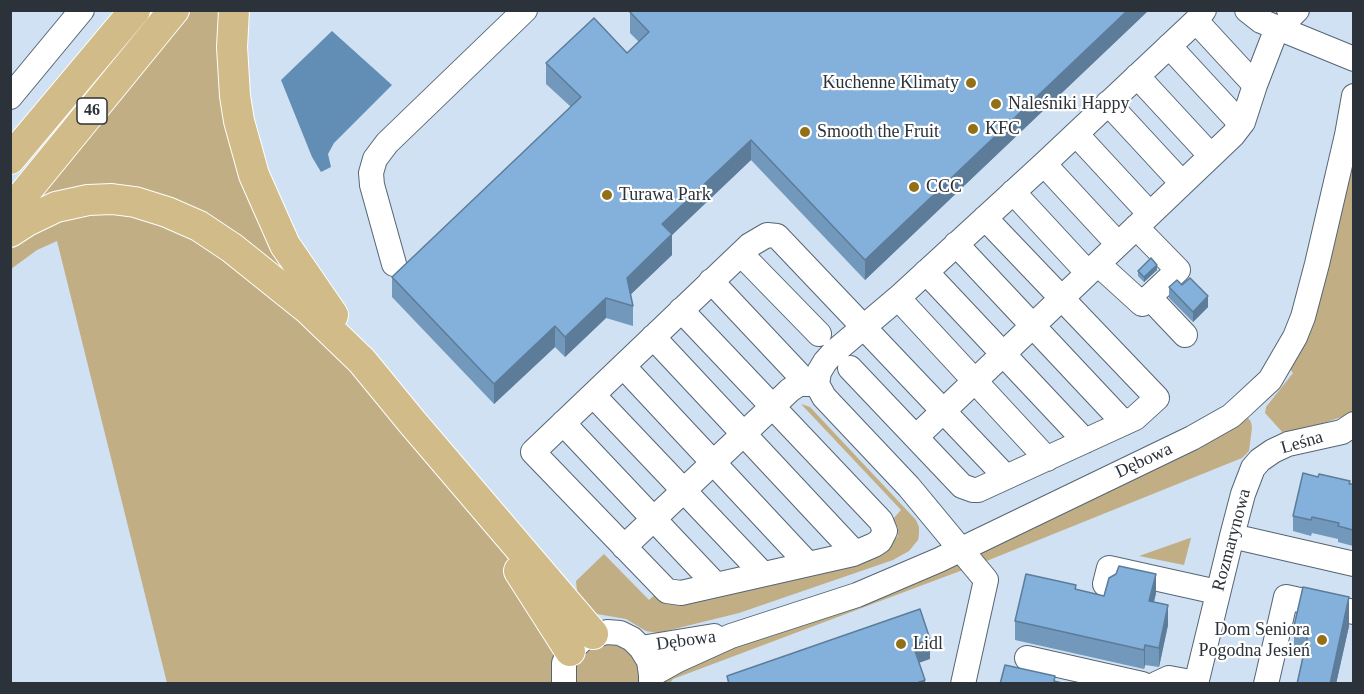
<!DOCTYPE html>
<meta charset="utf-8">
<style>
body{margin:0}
#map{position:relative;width:1364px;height:694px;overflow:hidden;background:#cfe1f2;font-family:Georgia,serif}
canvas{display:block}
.frame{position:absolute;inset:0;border:12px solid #2b3239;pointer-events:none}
</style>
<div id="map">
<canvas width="1364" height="694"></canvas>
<div class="frame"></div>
</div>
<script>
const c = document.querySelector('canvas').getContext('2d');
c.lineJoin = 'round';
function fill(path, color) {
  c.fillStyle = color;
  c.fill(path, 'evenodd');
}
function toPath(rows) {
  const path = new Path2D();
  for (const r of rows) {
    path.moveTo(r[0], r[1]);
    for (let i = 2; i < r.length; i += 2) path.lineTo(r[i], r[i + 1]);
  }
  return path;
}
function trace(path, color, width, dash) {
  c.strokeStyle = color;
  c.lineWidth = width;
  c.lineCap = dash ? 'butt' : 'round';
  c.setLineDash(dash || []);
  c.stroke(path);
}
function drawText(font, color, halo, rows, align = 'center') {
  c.font = font + ' Georgia,serif';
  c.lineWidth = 4.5;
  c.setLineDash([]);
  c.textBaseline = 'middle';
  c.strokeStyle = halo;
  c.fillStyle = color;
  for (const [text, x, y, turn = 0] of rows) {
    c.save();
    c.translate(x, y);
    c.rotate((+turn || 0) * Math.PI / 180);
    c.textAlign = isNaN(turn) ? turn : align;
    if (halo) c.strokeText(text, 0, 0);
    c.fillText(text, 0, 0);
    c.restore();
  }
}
fill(toPath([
 [174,11,234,11,233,70,301,270,593,634,620,633,651,675,1247,416,1251,422,1252,428,1249,451,1242,458,984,562,673,679,670,683,167,683,57,241,37,250,11,269,11,211],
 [1353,96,1353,413,1306,429,1284,434,1265,413,1266,407,1293,373,1282,359],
 [801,404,810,407,916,520,919,527,919,534,918,540,909,551,893,560,739,613,658,633,646,631,626,619,597,614,590,611,578,601,576,581,604,554,649,600,658,592,887,546,893,542,898,536,898,528,893,519,901,510],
 [1191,538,1184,565,1139,556,1190,538]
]), '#c2ae84');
fill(toPath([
 [332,31,392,85,334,143,328,154,331,167,321,172,312,157,281,80]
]), '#628eb6');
const minor = toPath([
 [1247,10,1261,21,1354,59],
 [1289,10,1292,15,1297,10],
 [1196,21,1255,85],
 [1169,46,1241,124],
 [1137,76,1211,156],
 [10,97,82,10],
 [1108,103,1182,183],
 [1076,134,1150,214],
 [1044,164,1118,244],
 [1013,192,1088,273],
 [956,244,1124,423],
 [741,254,819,334],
 [394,264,372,185,371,173,375,159,387,143,525,10],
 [1098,264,1142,304,1178,270,1136,227],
 [926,272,1085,441],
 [711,281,806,382],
 [1149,297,1185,335],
 [898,298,1047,459],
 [681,310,881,521,885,531,880,541,874,545,853,554,681,593,667,591,533,452,750,245,767,235,777,236,1006,477],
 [653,337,855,553],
 [623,366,808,564],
 [850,368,962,486,973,490,978,490,1135,418,1157,398,985,218],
 [593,395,763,574],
 [563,423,716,585],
 [916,437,1233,135,1243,122,1255,85,1277,28],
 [1232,536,1354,564],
 [624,547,790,390,799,384,817,384],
 [1105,584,1109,568,1217,592],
 [641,648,714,636],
 [1027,658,1142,684],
 [651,675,678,660,731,636,857,595,939,560,1192,438,1231,416,1242,406,1270,380,1295,337,1303,317,1317,264,1347,135,1354,96],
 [564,684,564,663,570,651,584,638,607,632,620,633,632,639,641,648,649,661,651,675,651,684],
 [963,684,986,580,909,487,824,397,817,384,819,372,825,362,833,353,898,298,1044,164,1196,21,1204,10],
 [1156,684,1169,678,1196,683],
 [1196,684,1232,536,1243,494,1253,468,1260,460,1273,451,1288,444,1342,432,1354,424],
 [1266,684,1286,597,1354,612]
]);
const major = toPath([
 [234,10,232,47,235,96,239,121,254,175,285,245,333,315],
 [10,159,135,10],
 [10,211,174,10],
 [10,232,27,221,56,207,88,200,112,199,135,202,167,212,199,226,232,248,308,309,362,361,412,422,593,634],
 [519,571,570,651]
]);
trace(minor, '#566574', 26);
trace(major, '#fff', 32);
trace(minor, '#fff', 24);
trace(major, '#d1bb88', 30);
fill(toPath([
 [632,10,1149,10,865,280,751,160,672,235,672,255,630,295,633,306,633,326,606,318,565,357,555,347,494,404,392,297,392,277,571,107,546,84,546,63,627,53,639,42,630,33,630,12],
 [1157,270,1144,282,1138,276,1138,271],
 [1182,285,1208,307,1193,322,1169,298,1169,287],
 [1350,484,1353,484,1353,546,1338,542,1338,539,1312,533,1311,536,1293,531,1293,516],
 [1076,590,1104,596,1156,593,1154,602,1168,625,1159,667,1145,665,1144,669,1015,640,1015,621],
 [1294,626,1349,626,1336,684,1297,684,1303,657,1294,655]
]), '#7298bc');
fill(toPath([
 [1128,10,1149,10,865,280,865,260],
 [751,140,751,160,672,235,672,255,627,298,627,278,662,224],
 [1157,265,1157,270,1144,282,1144,277],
 [1208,296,1208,307,1193,322,1193,312],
 [606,298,606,318,565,357,565,337],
 [555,326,555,347,494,404,494,384],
 [1156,574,1156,593,1149,621,1149,601],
 [1349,597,1349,626,1336,684,1330,684],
 [1168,605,1168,625,1159,667,1159,648],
 [930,639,930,659,913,665,913,645],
 [1145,645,1145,665,1144,669,1144,650],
 [925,680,925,684,914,684]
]), '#5c7c99');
const building = toPath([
 [632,10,1128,10,865,260,751,140,662,224,672,234,627,278,633,306,606,298,565,337,555,326,494,384,392,277,581,97,546,63,594,18,627,53,649,32,630,12,632,10],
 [1151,258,1157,265,1144,277,1138,271,1151,258],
 [1190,278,1208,296,1193,312,1169,287,1177,280,1182,285,1190,278],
 [1303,473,1318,477,1319,474,1350,481,1349,484,1353,484,1353,530,1338,526,1339,523,1312,517,1311,520,1293,516,1303,473],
 [1119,566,1156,574,1149,601,1168,605,1159,648,1145,645,1144,650,1015,621,1026,574,1076,585,1075,589,1104,596,1109,578,1116,574,1119,566],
 [1303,587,1349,597,1330,684,1297,684,1309,630,1294,626,1303,587],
 [920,609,930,639,913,645,925,680,914,684,729,684,727,676,920,609],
 [1005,665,1055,676,1054,681,1066,684,1000,684,1005,665]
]);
fill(building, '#84b1db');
trace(building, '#5c7c99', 1.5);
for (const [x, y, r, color] of [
 [971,83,6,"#927017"],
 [996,104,6,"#927017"],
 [973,129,6,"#927017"],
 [805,132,6,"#927017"],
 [914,187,6,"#927017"],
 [607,195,6,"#927017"],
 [1322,640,6,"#927017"],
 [901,644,6,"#927017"]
]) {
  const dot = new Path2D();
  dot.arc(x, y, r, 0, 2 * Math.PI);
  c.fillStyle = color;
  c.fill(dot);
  trace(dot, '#fff', 2);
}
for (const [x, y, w] of [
 [92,111,30]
]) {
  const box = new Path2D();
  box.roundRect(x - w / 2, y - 13, w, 26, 4.5);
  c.fillStyle = '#fff';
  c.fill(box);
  trace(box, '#2b3239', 1.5);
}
drawText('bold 16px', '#2b3239', null, [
 ["46",92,111]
]);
drawText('18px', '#2b3239', '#fff', [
 ["Kuchenne Klimaty",959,83,"right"],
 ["Naleśniki Happy",1008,104],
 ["KFC",985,129],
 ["Smooth the Fruit",817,132],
 ["CCC",926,187],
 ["Turawa Park",619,195],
 ["Dom Seniora",1310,630,"right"],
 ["Pogodna Jesień",1310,651,"right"],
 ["Lidl",913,644]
], 'left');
drawText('18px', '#2b3239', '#fff', [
 ["Leśna",1302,443,-16],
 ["Dębowa",1144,461,-25],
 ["Rozmarynowa",1232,540,-75],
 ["Dębowa",686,641,-8]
]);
</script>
